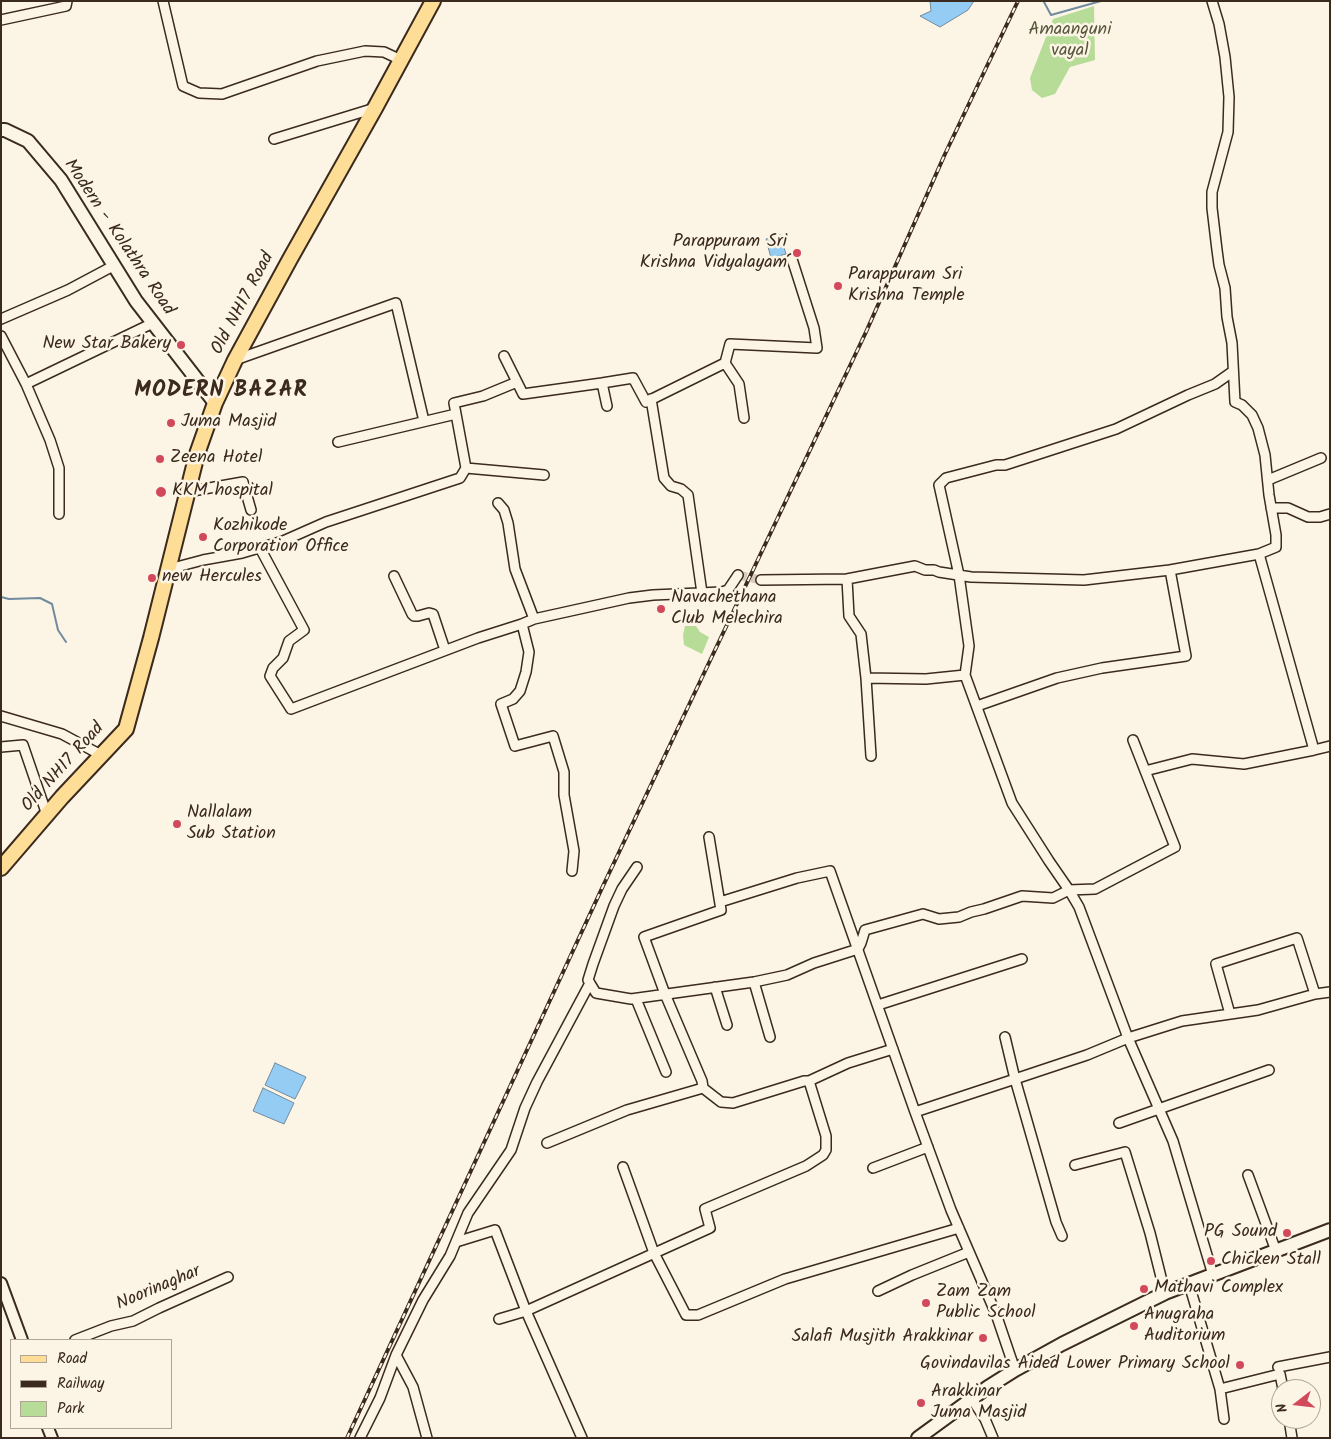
<!DOCTYPE html>
<style>
body{margin:0}
#map{position:relative;width:1331px;height:1439px;overflow:hidden;background:#fcf5e5;font-family:Kalam,sans-serif}
canvas{display:block}
.frame{position:absolute;inset:0;border:2px solid #3b2a1e;pointer-events:none}
.legend{position:absolute;left:10px;top:1339px;width:162px;height:90px;box-sizing:border-box;background:#fcf5e5;border:1px solid #afa495;margin:0;padding:6px 9px;list-style:none;font-size:15px;color:#3b2a1e}
.legend li{display:flex;align-items:center;gap:10px;height:25px}
.legend b{width:25px;border:1px solid #afa495}
.north{position:absolute;left:1271px;top:1379px;width:50px;height:50px;box-sizing:border-box;background:#fcf5e5;border:1px solid #afa495;border-radius:50%;rotate:254deg;font-size:14px;font-weight:700;line-height:20px;text-align:center;color:#3b2a1e}
.north::after{content:'';display:block;margin:auto;width:18px;height:22px;background:#d1495b;clip-path:polygon(50% 0,100% 100%,50% 72%,0 100%)}
</style>
<div id="map">
<canvas width="1331" height="1439"></canvas>
<div class="frame"></div>
<ul class="legend">
<li><b style="height:6px;background:#fedd96"></b>Road</li>
<li><b style="height:6px;background:#3b2a1e"></b>Railway</li>
<li><b style="height:14px;background:#b6dc98"></b>Park</li>
</ul>
<div class="north">N</div>
</div>
<script>
const c = document.querySelector('canvas').getContext('2d');
c.lineJoin = 'round';
function fill(path, color) {
  c.fillStyle = color;
  c.fill(path, 'evenodd');
}
function toPath(rows) {
  const path = new Path2D();
  for (const r of rows) {
    path.moveTo(r[0], r[1]);
    for (let i = 2; i < r.length; i += 2) path.lineTo(r[i], r[i + 1]);
  }
  return path;
}
function trace(path, color, width, dash) {
  c.strokeStyle = color;
  c.lineWidth = width;
  c.lineCap = dash ? 'butt' : 'round';
  c.setLineDash(dash || []);
  c.stroke(path);
}
function drawText(font, color, halo, rows, align = 'center') {
  c.font = font + ' Kalam,sans-serif';
  c.lineWidth = 5;
  c.setLineDash([]);
  c.textBaseline = 'middle';
  c.strokeStyle = halo;
  c.fillStyle = color;
  for (const [text, x, y, turn = 0] of rows) {
    c.save();
    c.translate(x, y);
    c.rotate((+turn || 0) * Math.PI / 180);
    c.textAlign = isNaN(turn) ? turn : align;
    if (halo) c.strokeText(text, 0, 0);
    c.fillText(text, 0, 0);
    c.restore();
  }
}
fill(toPath([
 [1094,6,1095,60,1070,67,1055,94,1042,98,1032,90,1030,78,1053,19],
 [685,626,696,626,700,632,709,637,702,654,684,645,683,635]
]), '#b6dc98');
const water = toPath([
 [930,1,974,1,968,10,940,27,920,16,931,11,930,1],
 [780,235,786,254,771,258,766,239,780,235],
 [275,1063,306,1077,295,1099,265,1085,275,1063],
 [263,1088,294,1103,284,1124,253,1111,263,1088]
]);
fill(water, '#95ccf4');
trace(water, '#718b9e', 1);
trace(toPath([
 [1044,2,1051,15,1101,1],
 [1,597,9,599,40,598,52,604,58,630,66,642]
]), '#718b9e', 2);
trace(toPath([
 [738,575,761,580]
]), '#d5ccbd', 9, [9, 4.5]);
const minor = toPath([
 [163,1,183,86,199,93,222,94,317,61,365,51,384,52,401,60],
 [1,20,66,6,67,1],
 [274,139,375,108],
 [1,319,68,290,115,265],
 [1,336,26,384,153,323],
 [504,356,523,394,602,383,607,406],
 [235,360,396,303,424,421],
 [602,383,633,378,646,402,725,363],
 [26,384,50,440,59,468,59,514],
 [651,399,664,478,671,486,681,489,688,495,702,593],
 [744,418,739,384,725,363,730,344,817,348,814,328,792,259],
 [338,442,456,414],
 [466,468,454,403,483,396,517,382],
 [1268,480,1321,458],
 [187,492,243,482,251,510],
 [498,503,504,510,508,523,515,569,534,619],
 [1271,508,1288,508,1308,517,1320,517,1330,514],
 [260,548,304,630,289,641,283,658,273,668,270,676,291,709,478,638,522,624],
 [1259,554,1314,750],
 [169,569,203,560,242,553,283,541,326,522,460,478,466,468,544,475],
 [394,576,412,614,414,616,418,616,429,613,433,614,445,650],
 [847,579,915,566,925,570,934,570,939,572,971,577,1084,580,1170,570,1259,554,1276,547,1276,535,1269,495,1265,455,1258,428,1252,415,1242,405,1235,402,1232,343,1227,317,1225,288,1219,265,1217,250,1212,208,1212,192,1228,132,1229,97,1225,57,1219,24,1212,1],
 [761,580,847,579,849,616,861,634,866,678,926,679,965,675],
 [866,678,871,756],
 [977,706,1057,678,1102,668,1186,656,1170,570],
 [1,716,62,734,101,755],
 [1,747,23,745,47,815],
 [1145,771,1192,759,1244,764,1314,750,1330,746],
 [709,837,721,910,644,937,665,994,702,1081,703,1088,721,1102,733,1103,804,1081,809,1081,848,1063,893,1049],
 [637,867,622,889,614,906,593,964,588,980,596,993,631,999,754,982,787,975,814,963,858,949,861,943,865,930,923,914,939,919,959,917,971,912,984,909,1022,896,1053,898,1069,890,1095,889,1175,847,1133,740],
 [572,871,574,851,564,795,564,772,553,736,515,746,501,704,513,699,520,691,526,672,529,652,522,624,534,619,629,598,653,595,722,592,728,590,738,575],
 [720,902,797,878,830,871,915,1112],
 [754,982,770,1037],
 [715,987,727,1025],
 [636,999,666,1072],
 [878,1005,1022,959],
 [1230,1014,1216,964,1297,938,1315,994],
 [1005,1037,1015,1079,1087,1055,1128,1038,1182,1021,1258,1010,1315,994,1330,992],
 [1119,1123,1269,1070],
 [547,1143,627,1110,703,1088],
 [1075,1165,1125,1152,1150,1233,1165,1293],
 [623,1167,654,1253,686,1315,698,1315,785,1279,959,1228],
 [873,1168,928,1147],
 [1248,1175,1276,1251],
 [456,1242,495,1230,526,1311,582,1438],
 [1213,1275,1173,1141,1128,1038,1079,907,1069,890,1049,861,1012,803,965,675,969,646,959,575,939,485,946,478,996,465,1005,465,1116,429,1188,395,1215,384,1232,372],
 [1189,1284,1220,1389,1280,1374,1283,1389],
 [878,1291,912,1275,969,1252],
 [499,1319,526,1311,710,1228,705,1209,806,1166,823,1155,826,1150,826,1136,809,1081],
 [75,1340,111,1326,133,1321,159,1308,228,1277],
 [396,1355,413,1387,427,1438],
 [1278,1367,1330,1357],
 [1015,1370,996,1314,951,1210,915,1112,1015,1079,1056,1222,1062,1236],
 [1220,1389,1224,1419],
 [972,1399,985,1419,993,1438],
 [1289,1419,1292,1438],
 [360,1438,380,1398,396,1355,423,1300,450,1256,468,1213,511,1150,525,1108,537,1082,590,983]
]);
const tertiary = toPath([
 [1,1283,22,1340],
 [48,1428,52,1438]
]);
const secondary = toPath([
 [1,130,5,130,28,141,61,180,136,301,215,403],
 [918,1438,988,1387,1015,1370,1062,1344,1165,1293,1330,1230]
]);
const primary = toPath([
 [1,868,62,797,126,729,151,638,197,454,215,403,235,360,290,259,375,108,433,1]
]);
trace(minor, '#3b2a1e', 12);
trace(tertiary, '#3b2a1e', 14);
trace(secondary, '#3b2a1e', 16);
trace(primary, '#3b2a1e', 18);
trace(minor, '#fcf5e5', 9);
trace(tertiary, '#fcf5e5', 10);
trace(secondary, '#fcf5e5', 12);
trace(primary, '#fedd96', 14);
const rail = toPath([
 [347,1438,603,886,866,332,945,154,1018,1]
]);
trace(rail, '#3b2a1e', 4);
trace(rail, '#fcf5e5', 2, [5.5]);
for (const [x, y, r, color] of [
 [797,253,5,"#d1495b"],
 [838,286,5,"#d1495b"],
 [181,345,5,"#d1495b"],
 [171,423,5,"#d1495b"],
 [160,459,5,"#d1495b"],
 [161,492,6,"#d1495b"],
 [203,537,5,"#d1495b"],
 [152,578,5,"#d1495b"],
 [661,609,5,"#d1495b"],
 [177,824,5,"#d1495b"],
 [1287,1233,5,"#d1495b"],
 [1211,1261,5,"#d1495b"],
 [1144,1289,5,"#d1495b"],
 [926,1303,5,"#d1495b"],
 [1134,1326,5,"#d1495b"],
 [983,1338,5,"#d1495b"],
 [1240,1365,5,"#d1495b"],
 [921,1403,5,"#d1495b"]
]) {
  const dot = new Path2D();
  dot.arc(x, y, r, 0, 2 * Math.PI);
  c.fillStyle = color;
  c.fill(dot);
  trace(dot, '#fcf5e5', 2);
}
drawText('18px', '#5a563c', '#fcf5e5', [
 ["Amaanguni",1070,31],
 ["vayal",1070,52]
]);
drawText('18px', '#3b2a1e', '#fcf5e5', [
 ["Modern - Kolathra Road",118,238,56],
 ["Old NH17 Road",244,304,-62],
 ["Old NH17 Road",64,768,-48],
 ["Noorinaghar",159,1289,-23]
]);
drawText('18px', '#3b2a1e', '#fcf5e5', [
 ["Parappuram Sri",787,243,"right"],
 ["Krishna Vidyalayam",787,264,"right"],
 ["Parappuram Sri",848,276],
 ["Krishna Temple",848,297],
 ["New Star Bakery",171,345,"right"],
 ["Juma Masjid",181,423],
 ["Zeena Hotel",170,459],
 ["KKM hospital",172,492],
 ["Kozhikode",213,527],
 ["Corporation Office",213,548],
 ["new Hercules",162,578],
 ["Navachethana",671,599],
 ["Club Melechira",671,620],
 ["Nallalam",187,814],
 ["Sub Station",187,835],
 ["PG Sound",1277,1233,"right"],
 ["Chicken Stall",1221,1261],
 ["Mathavi Complex",1154,1289],
 ["Zam Zam",936,1293],
 ["Public School",936,1314],
 ["Anugraha",1144,1316],
 ["Auditorium",1144,1337],
 ["Salafi Musjith Arakkinar",973,1338,"right"],
 ["Govindavilas Aided Lower Primary School",1230,1365,"right"],
 ["Arakkinar",931,1393],
 ["Juma Masjid",931,1414]
], 'left');
c.letterSpacing = '1px';
drawText('bold 22px', '#3b2a1e', '#fcf5e5', [
 ["MODERN BAZAR",221,392]
]);
c.letterSpacing = '0px';
</script>
